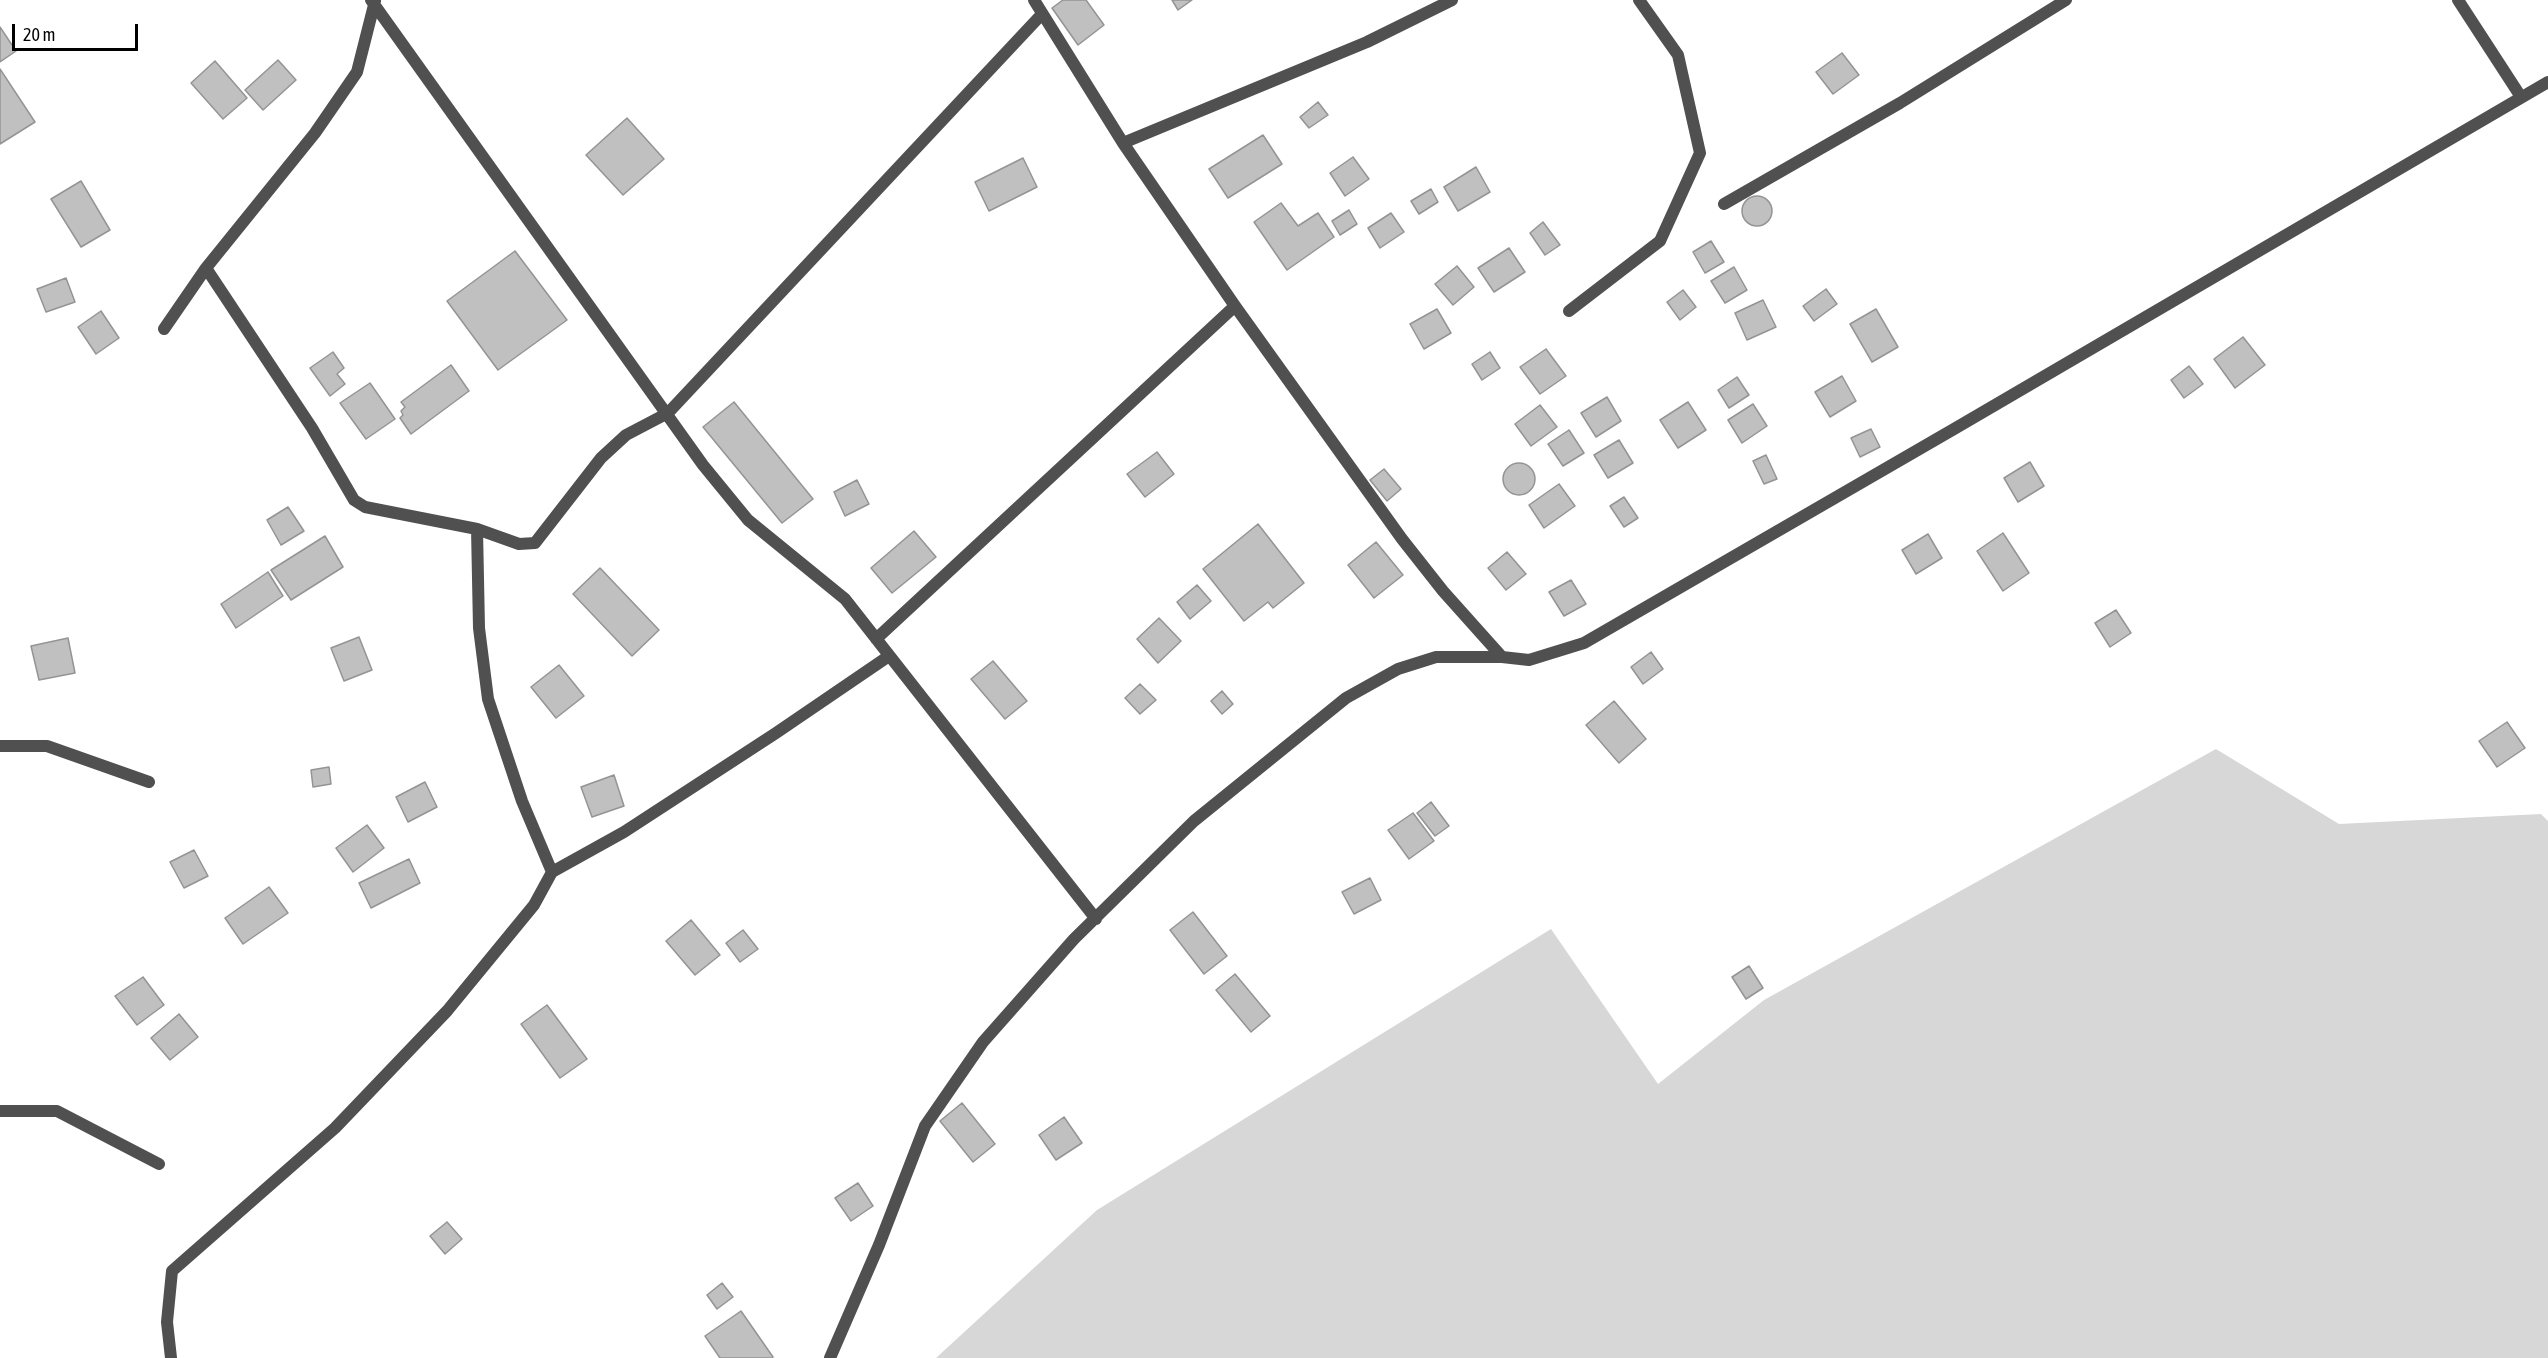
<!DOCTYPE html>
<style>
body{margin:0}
#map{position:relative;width:2548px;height:1358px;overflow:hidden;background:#fff;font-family:"Asap Condensed",sans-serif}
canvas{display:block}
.scale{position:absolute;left:12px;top:24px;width:126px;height:27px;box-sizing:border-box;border:3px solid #000;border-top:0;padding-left:8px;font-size:18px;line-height:21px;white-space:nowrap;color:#000;-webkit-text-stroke:4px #fff;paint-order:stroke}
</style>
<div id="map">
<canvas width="2548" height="1358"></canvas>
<div class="scale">20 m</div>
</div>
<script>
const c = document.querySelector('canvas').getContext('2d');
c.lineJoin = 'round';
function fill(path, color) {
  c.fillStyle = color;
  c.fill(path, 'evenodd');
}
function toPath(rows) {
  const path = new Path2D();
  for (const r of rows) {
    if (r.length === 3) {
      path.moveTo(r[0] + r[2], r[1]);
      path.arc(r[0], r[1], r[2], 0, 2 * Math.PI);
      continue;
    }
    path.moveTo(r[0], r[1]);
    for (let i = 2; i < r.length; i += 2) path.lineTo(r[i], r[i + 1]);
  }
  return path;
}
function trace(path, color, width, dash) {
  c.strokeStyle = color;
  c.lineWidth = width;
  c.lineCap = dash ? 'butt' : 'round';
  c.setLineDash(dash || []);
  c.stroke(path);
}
fill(toPath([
 [2216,749,2339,824,2541,814,2548,821,2548,1358,936,1358,1097,1210,1551,929,1658,1084,1764,1000]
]), '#d7d7d7');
const building = toPath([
 [1063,0,1086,0,1104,25,1078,45,1052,8,1063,0],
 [1172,0,1192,0,1178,10,1172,0],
 [0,27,16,51,0,62,0,27],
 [1842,53,1859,75,1833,94,1816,72,1842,53],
 [278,60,296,80,263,110,245,90,278,60],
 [215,61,247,98,223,119,191,83,215,61],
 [0,69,35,122,0,144,0,69],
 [1318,102,1328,115,1309,128,1300,117,1318,102],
 [627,118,664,159,623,195,586,155,627,118],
 [1263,135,1282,164,1228,198,1209,169,1263,135],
 [1353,157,1369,179,1345,196,1330,173,1353,157],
 [1023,158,1037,187,989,211,975,182,1023,158],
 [1476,167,1490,192,1458,211,1444,187,1476,167],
 [81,181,110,230,81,247,51,199,81,181],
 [1431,189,1438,202,1419,214,1411,201,1431,189],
 [1757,211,15],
 [1281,203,1298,226,1318,213,1334,237,1287,270,1254,222,1281,203],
 [1349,210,1357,224,1340,235,1332,221,1349,210],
 [1391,213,1404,232,1380,248,1368,228,1391,213],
 [1543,222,1560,245,1545,255,1530,233,1543,222],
 [1711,241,1724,262,1705,273,1693,252,1711,241],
 [1509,248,1525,272,1494,292,1478,268,1509,248],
 [515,251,567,320,498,370,447,301,515,251],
 [1457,266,1474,287,1453,305,1435,284,1457,266],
 [1734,267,1747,290,1725,303,1711,281,1734,267],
 [66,278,75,302,46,312,37,289,66,278],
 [1826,289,1837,304,1814,321,1803,306,1826,289],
 [1683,290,1696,307,1680,320,1667,302,1683,290],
 [1763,300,1776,327,1747,340,1735,313,1763,300],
 [1437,309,1451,333,1424,349,1410,324,1437,309],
 [1876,309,1898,347,1872,362,1850,324,1876,309],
 [101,311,119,338,96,354,78,327,101,311],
 [2243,337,2265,365,2235,388,2214,359,2243,337],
 [1546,349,1566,376,1540,394,1520,367,1546,349],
 [333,352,344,368,337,374,345,384,330,396,310,368,333,352],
 [1490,352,1500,368,1482,380,1472,364,1490,352],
 [451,365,469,391,411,434,400,418,403,415,401,411,405,407,401,402,451,365],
 [2189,366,2203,384,2184,398,2171,380,2189,366],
 [1842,376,1856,401,1830,417,1815,392,1842,376],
 [1737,377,1749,395,1729,408,1718,390,1737,377],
 [370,383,395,419,366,439,340,403,370,383],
 [1607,397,1621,421,1596,437,1581,413,1607,397],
 [734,402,813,499,782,523,703,427,734,402],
 [1688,402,1706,430,1678,448,1660,420,1688,402],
 [1753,404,1767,426,1742,443,1728,420,1753,404],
 [1540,405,1557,427,1531,446,1515,424,1540,405],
 [1871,429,1880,447,1860,457,1851,438,1871,429],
 [1569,430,1584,453,1563,466,1548,444,1569,430],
 [1619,440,1633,463,1608,478,1594,455,1619,440],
 [1157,452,1174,474,1145,497,1127,474,1157,452],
 [1766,455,1777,479,1764,484,1753,461,1766,455],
 [2030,462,2044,486,2018,502,2004,478,2030,462],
 [1519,479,16],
 [1384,469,1401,489,1387,501,1370,480,1384,469],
 [857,480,869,504,845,516,834,492,857,480],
 [1559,484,1575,506,1544,528,1529,505,1559,484],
 [1624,497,1638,518,1624,527,1610,506,1624,497],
 [288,507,304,531,281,545,267,520,288,507],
 [1258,524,1304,583,1273,608,1268,602,1244,621,1203,569,1258,524],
 [914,531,936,557,892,593,871,568,914,531],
 [2003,533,2029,573,2003,591,1977,551,2003,533],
 [1928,534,1942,558,1916,574,1902,550,1928,534],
 [325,536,343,567,291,600,271,570,325,536],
 [1376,542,1403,575,1374,598,1348,565,1376,542],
 [1507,552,1526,574,1506,590,1488,568,1507,552],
 [600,568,659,630,632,656,573,594,600,568],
 [268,572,283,596,236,628,221,604,268,572],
 [1571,580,1586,604,1564,616,1549,592,1571,580],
 [1197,585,1211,601,1190,619,1177,602,1197,585],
 [2116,610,2131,633,2110,647,2095,623,2116,610],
 [1159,618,1181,641,1158,663,1137,639,1159,618],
 [359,637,372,670,344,681,331,648,359,637],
 [68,638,75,673,39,680,31,646,68,638],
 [1651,652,1663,669,1643,684,1631,667,1651,652],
 [993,661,1027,701,1005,719,971,679,993,661],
 [559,665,584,696,556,718,531,687,559,665],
 [1140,684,1156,700,1140,714,1125,698,1140,684],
 [1222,691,1233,704,1222,714,1211,701,1222,691],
 [1614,701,1646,739,1619,763,1586,725,1614,701],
 [2507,722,2525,748,2497,767,2479,741,2507,722],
 [329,767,331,784,313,787,311,770,329,767],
 [614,775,624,806,592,817,581,787,614,775],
 [425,782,437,807,408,822,396,797,425,782],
 [1431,802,1449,826,1435,836,1417,813,1431,802],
 [1413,813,1434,841,1409,859,1388,830,1413,813],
 [367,825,384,848,353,872,336,848,367,825],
 [194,850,208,876,184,888,170,862,194,850],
 [409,859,420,883,371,908,359,883,409,859],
 [1370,878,1381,900,1354,914,1342,892,1370,878],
 [269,887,288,913,243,944,225,918,269,887],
 [1193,912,1227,956,1204,974,1170,930,1193,912],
 [691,920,720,955,695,975,666,941,691,920],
 [743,930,758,949,740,962,726,943,743,930],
 [1749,966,1763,988,1746,999,1732,977,1749,966],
 [1235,974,1270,1016,1251,1032,1216,990,1235,974],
 [143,977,164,1005,137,1025,115,996,143,977],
 [547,1005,587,1059,560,1078,521,1024,547,1005],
 [179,1014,198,1037,170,1060,151,1038,179,1014],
 [962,1103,995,1144,973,1162,940,1121,962,1103],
 [1064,1117,1082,1143,1056,1160,1039,1135,1064,1117],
 [858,1183,873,1206,851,1221,835,1198,858,1183],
 [447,1222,462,1239,445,1254,430,1236,447,1222],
 [722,1283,733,1297,717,1309,707,1295,722,1283],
 [741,1311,773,1357,772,1358,720,1358,705,1336,741,1311]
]);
fill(building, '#c0c0c0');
trace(building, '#949494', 1.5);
trace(toPath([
 [371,0,703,465,748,520,845,599,1096,919],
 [1034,0,1123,143,1235,306,1402,539,1443,591,1502,657],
 [2458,0,2521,97],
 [1123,143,1367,42,1452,0],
 [1724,204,1900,103,2066,0],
 [206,268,312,428,354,500,365,507,477,529,519,544,535,543,601,458,626,435,668,413,1042,14],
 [1569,311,1660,241,1700,153,1678,55,1639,0],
 [164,329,206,268,315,133,357,72,375,1],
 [477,529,479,628,488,699,522,801,552,872],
 [876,639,1235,306],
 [0,746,47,746,149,782],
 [0,1111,57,1111,159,1164],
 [171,1358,167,1322,172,1271,335,1128,447,1011,534,905,552,872,624,832,776,733,889,656],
 [830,1358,879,1245,925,1126,983,1042,1074,939,1194,821,1346,698,1398,669,1436,657,1502,657,1529,660,1584,643,1954,429,2548,82]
]), '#505050', 12);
</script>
